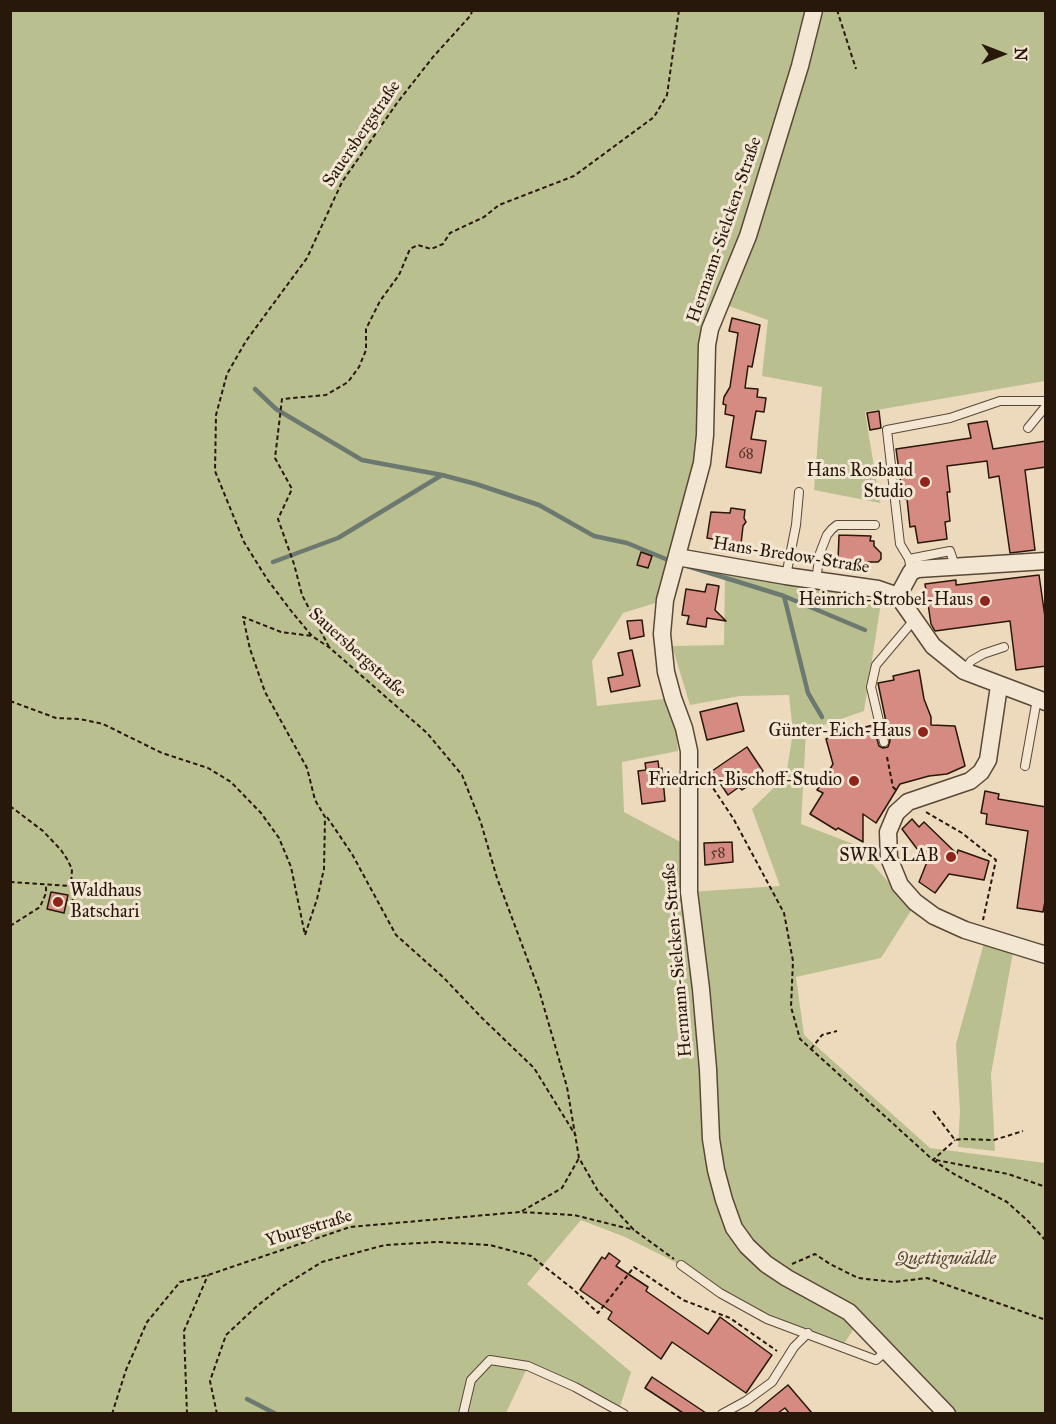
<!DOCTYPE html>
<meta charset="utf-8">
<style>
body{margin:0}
#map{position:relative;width:1056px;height:1424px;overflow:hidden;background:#eddabc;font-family:"IM FELL Great Primer",serif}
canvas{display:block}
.frame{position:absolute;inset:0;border:12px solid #28170b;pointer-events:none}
.north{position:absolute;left:972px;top:24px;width:60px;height:60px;-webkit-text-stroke:4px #f3e7d3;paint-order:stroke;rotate:90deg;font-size:16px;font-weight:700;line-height:24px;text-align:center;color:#28170b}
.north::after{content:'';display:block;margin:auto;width:21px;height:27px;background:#28170b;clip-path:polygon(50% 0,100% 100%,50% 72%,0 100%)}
</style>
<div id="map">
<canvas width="1056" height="1424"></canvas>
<div class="frame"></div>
<div class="north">N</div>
</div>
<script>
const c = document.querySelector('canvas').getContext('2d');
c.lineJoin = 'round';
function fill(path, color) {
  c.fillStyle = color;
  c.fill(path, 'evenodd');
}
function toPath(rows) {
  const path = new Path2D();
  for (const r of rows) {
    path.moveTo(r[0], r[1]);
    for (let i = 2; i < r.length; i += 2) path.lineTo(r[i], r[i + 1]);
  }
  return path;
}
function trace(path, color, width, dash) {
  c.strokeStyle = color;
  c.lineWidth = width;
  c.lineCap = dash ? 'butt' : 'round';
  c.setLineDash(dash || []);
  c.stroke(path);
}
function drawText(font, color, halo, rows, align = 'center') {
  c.font = font + ' "IM FELL Great Primer",serif';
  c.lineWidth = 6;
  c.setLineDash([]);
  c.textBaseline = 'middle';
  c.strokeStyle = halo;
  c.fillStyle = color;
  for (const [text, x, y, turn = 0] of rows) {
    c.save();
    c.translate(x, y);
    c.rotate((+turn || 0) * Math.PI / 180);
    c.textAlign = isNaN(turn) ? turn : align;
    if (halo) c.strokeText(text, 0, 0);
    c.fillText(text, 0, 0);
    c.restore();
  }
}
fill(toPath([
 [10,11,1045,11,1045,381,865,412,880,503,814,490,822,387,762,376,768,320,726,305,715,313,705,435,665,600,623,613,592,661,597,706,673,698,678,751,622,762,624,812,688,846,689,892,780,886,752,809,786,776,793,732,789,695,740,696,690,705,672,646,724,645,725,573,882,596,864,711,806,731,801,824,856,845,912,909,881,958,796,977,804,1035,930,1148,1045,1163,1045,1413,948,1413,858,1322,842,1347,767,1319,681,1265,625,1237,581,1220,527,1284,631,1372,619,1410,528,1366,506,1413,11,1413],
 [984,943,1013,952,991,1074,995,1151,958,1147,960,1111,956,1044]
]), '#babf8f');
trace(toPath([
 [255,389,276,409,362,460,442,475,476,484,539,505,594,536,627,543,673,562],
 [273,562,338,538,442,475],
 [687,566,784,596,865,630],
 [784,596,808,693,822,717],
 [247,1399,276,1414]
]), '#6c7970', 4.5);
const building = toPath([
 [732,318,760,325,752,367,748,366,745,388,758,389,757,397,766,398,764,412,756,411,751,439,766,441,761,473,726,467,734,416,725,414,726,405,723,404,724,397,730,387,738,333,729,331,732,318],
 [879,411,881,428,870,430,867,413,879,411],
 [987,421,993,449,1046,441,1046,467,1025,470,1035,550,1010,553,999,476,989,478,987,461,947,466,950,492,947,492,950,521,945,522,947,539,918,543,915,526,910,527,907,499,903,499,896,449,971,438,968,424,987,421],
 [731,508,745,510,744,518,746,522,743,526,741,544,707,538,711,512,730,513,731,508],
 [839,535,871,536,870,541,874,541,874,546,881,553,881,559,878,562,865,562,861,566,853,565,849,561,838,561,839,535],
 [641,552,652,556,648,568,637,565,641,552],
 [1039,575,1046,624,1046,666,1016,670,1010,621,935,631,931,624,925,584,956,580,956,585,1039,575],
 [707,584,719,586,715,610,726,621,707,618,706,627,687,624,689,616,682,615,686,589,705,592,707,584],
 [642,620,644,636,630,639,627,621,642,620],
 [632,650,640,686,611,692,608,678,623,675,618,653,632,650],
 [919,670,924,699,931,717,931,725,955,726,965,766,947,774,929,776,900,784,876,823,863,814,863,842,838,828,836,830,810,814,823,793,817,790,833,764,826,739,849,729,850,731,873,725,879,746,883,748,888,747,890,741,878,683,894,680,893,676,919,670],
 [737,703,744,731,707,740,700,712,737,703],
 [747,747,763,771,752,779,754,782,742,790,739,787,728,795,712,771,747,747],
 [658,761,659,769,662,768,665,801,642,804,638,771,646,770,645,763,658,761],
 [985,791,999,794,998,799,1046,807,1046,896,1043,912,1017,908,1028,831,986,824,987,814,981,813,985,791],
 [912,819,919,827,924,822,957,854,958,850,989,861,984,880,949,874,935,893,919,882,927,862,902,829,912,819],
 [732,842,733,862,705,865,704,843,732,842],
 [51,892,68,895,64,913,47,909,51,892],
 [609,1253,620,1261,616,1266,648,1287,646,1291,708,1334,720,1317,772,1355,746,1393,672,1342,661,1359,608,1319,612,1312,580,1290,602,1257,605,1259,609,1253],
 [652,1377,706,1413,683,1413,645,1388,652,1377],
 [788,1385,812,1413,789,1413,785,1408,778,1413,754,1413,788,1385]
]);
fill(building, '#d68b82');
trace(building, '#28170b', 1.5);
const lane = toPath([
 [1028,428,1046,406],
 [909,559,950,551,955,566],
 [911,572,909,559,900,544,887,430,950,418,1000,401,1046,401],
 [786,576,796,525,799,492],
 [816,580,820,553,827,535,832,529,837,525,875,525],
 [964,671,971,661,983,654,1004,647],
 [884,742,871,687,876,665,914,620],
 [1025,766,1037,699],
 [681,1265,720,1293,767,1319,876,1360,886,1351],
 [463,1414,471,1380,490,1360,528,1366,575,1387,624,1414],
 [722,1414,746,1401,772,1382,794,1347,808,1333]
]);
const street = toPath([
 [814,10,800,66,748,236,710,329,707,345,705,435,702,463,665,600,662,634,666,672,673,698,684,728,689,751,689,892,701,989,708,1069,711,1139,716,1170,724,1200,734,1228,747,1246,766,1264,787,1278,849,1312,947,1414],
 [677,557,786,576,878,589,898,596,933,646,964,671,1046,702],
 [898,596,911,572,918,569,1046,561],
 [999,686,988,760,981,772,970,781,908,802,896,813,888,832,889,858,900,885,915,902,934,916,965,930,1046,955]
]);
trace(lane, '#594837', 10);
trace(street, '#594837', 19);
trace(toPath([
 [472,10,471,15,433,57,397,103,342,182,307,258,246,341,227,374,216,415,215,471,244,542,267,579,292,612,312,636,330,648,427,733,462,775,481,823,497,878,539,990,567,1087,579,1158,598,1191,634,1230,674,1259],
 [837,10,856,69],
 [329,647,302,595,294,564,278,519,292,489,275,458,282,399,326,395,348,382,359,367,366,350,366,329,380,301,399,275,410,249,418,245,431,249,443,244,450,233,484,217,499,205,574,176,654,117,667,95,679,10],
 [10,701,56,718,80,719,103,724,162,753,208,768,231,782,261,813,279,838,291,867,305,935,317,899,324,869,325,817,315,800,307,768,265,692,250,649,243,617,281,632,312,636],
 [887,757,893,787,897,791],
 [705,776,733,818,784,913,793,961,791,1007,800,1039,933,1160,955,1140],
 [10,806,43,831,61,850,67,859,72,869,71,886,73,897,71,911],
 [926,812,962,833,996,860,983,920],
 [327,817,352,854,396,935,444,978,482,1018,534,1068,576,1136],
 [10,882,70,886],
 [10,926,40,907,46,893,46,885],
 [811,1049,822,1035,837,1031],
 [933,1111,955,1140,963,1139,994,1140,1023,1131],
 [933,1160,954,1174,1007,1202,1028,1221,1046,1241],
 [936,1160,1008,1174,1046,1187],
 [522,1211,562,1188,579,1158],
 [792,1264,815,1254,830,1264,858,1278,894,1282,927,1278,1046,1320],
 [112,1414,126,1370,147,1322,180,1282,208,1275,350,1227,520,1212,574,1215,634,1230],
 [187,1414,184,1331,208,1275],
 [217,1414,210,1381,226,1335,257,1306,280,1288,322,1262,385,1245,437,1242,490,1245,531,1256,573,1289,598,1313,634,1267,683,1300,730,1318,777,1351]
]), '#28170b', 2, [4.5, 3]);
trace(lane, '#f3e7d3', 8);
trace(street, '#f3e7d3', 16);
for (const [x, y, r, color] of [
 [925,482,6,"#8f2418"],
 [985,601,6,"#8f2418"],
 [923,732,6,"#8f2418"],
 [854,781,6,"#8f2418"],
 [951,857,6,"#8f2418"],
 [58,902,6,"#8f2418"]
]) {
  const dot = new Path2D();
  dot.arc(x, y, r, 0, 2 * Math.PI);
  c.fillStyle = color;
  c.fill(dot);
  trace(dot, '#f3e7d3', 2);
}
drawText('15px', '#543429', null, [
 ["68",746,454],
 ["58",718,853]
]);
drawText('18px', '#28170b', '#f3e7d3', [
 ["Sauersbergstraße",362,134,-56],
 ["Hermann-Sielcken-Straße",725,230,-71],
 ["Hans-Bredow-Straße",791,556,9],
 ["Sauersbergstraße",357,653,42],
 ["Hermann-Sielcken-Straße",678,960,-95],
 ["Yburgstraße",309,1229,-17]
]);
drawText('18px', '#28170b', '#f3e7d3', [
 ["Hans Rosbaud",913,472],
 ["Studio",913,493],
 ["Heinrich-Strobel-Haus",973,601],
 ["Günter-Eich-Haus",911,732],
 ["Friedrich-Bischoff-Studio",842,781],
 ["SWR X LAB",939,857],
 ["Waldhaus",70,892,"left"],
 ["Batschari",70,913,"left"]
], 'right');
drawText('italic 18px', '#544933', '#f3e7d3', [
 ["Quettigwäldle",946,1260]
]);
</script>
